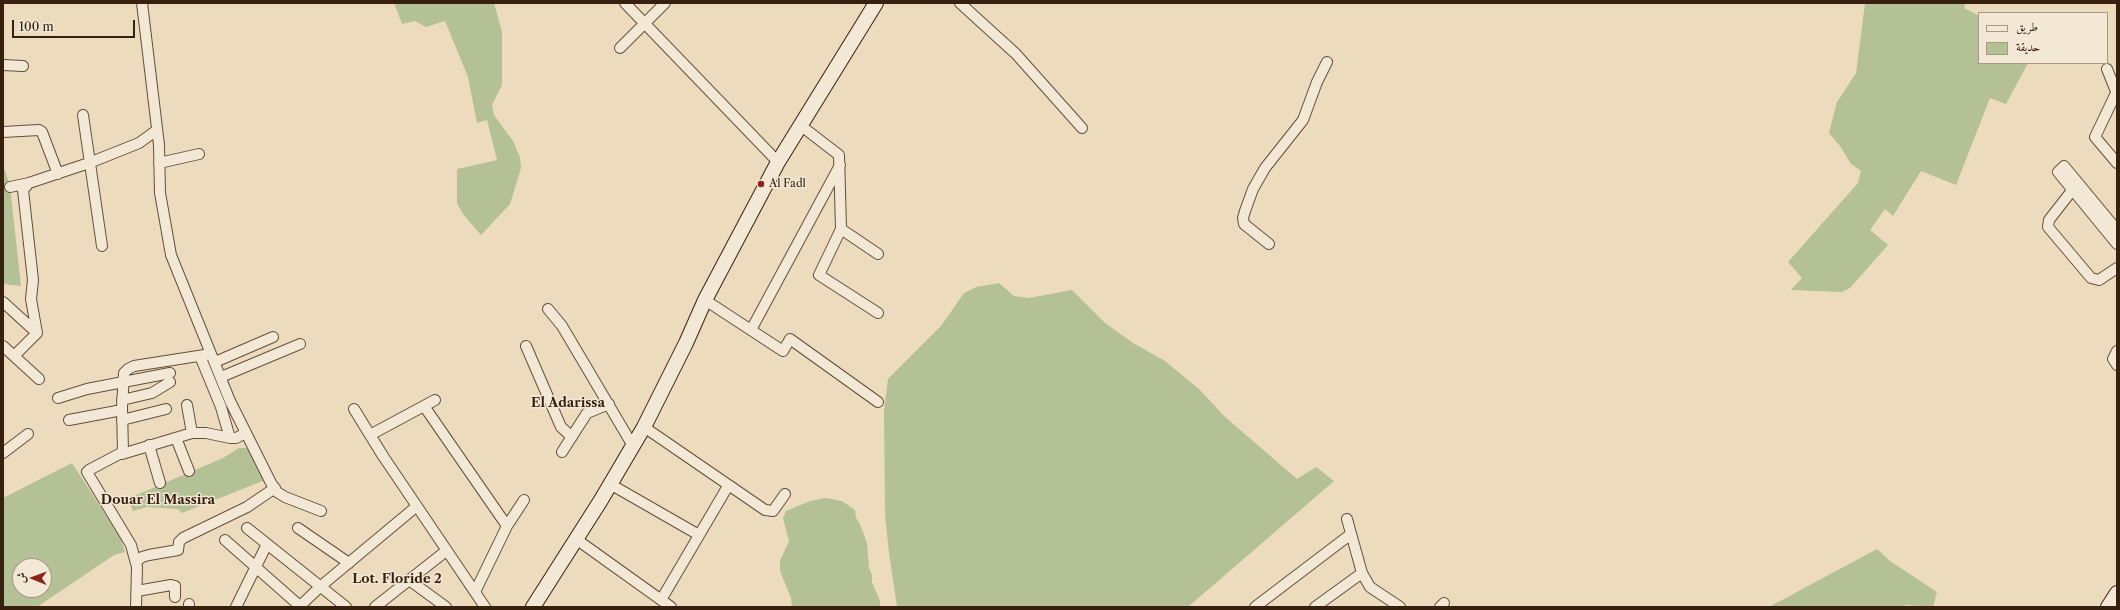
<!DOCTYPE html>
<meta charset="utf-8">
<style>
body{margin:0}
#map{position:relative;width:2120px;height:610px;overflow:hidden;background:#eddbbe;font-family:"Libre Caslon Text",Amiri,serif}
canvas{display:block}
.frame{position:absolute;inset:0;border:4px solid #37200d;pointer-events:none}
.legend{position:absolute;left:1978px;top:12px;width:130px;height:52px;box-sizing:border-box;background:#f3e8d5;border:1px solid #a89885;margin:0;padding:5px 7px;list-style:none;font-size:12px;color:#37200d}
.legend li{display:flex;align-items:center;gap:8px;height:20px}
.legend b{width:20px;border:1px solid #a89885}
.north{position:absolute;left:12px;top:558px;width:40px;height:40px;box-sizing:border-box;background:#f3e8d5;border:1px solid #a89885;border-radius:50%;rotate:271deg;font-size:11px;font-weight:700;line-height:16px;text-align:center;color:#37200d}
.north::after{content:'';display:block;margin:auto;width:14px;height:18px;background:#8f2418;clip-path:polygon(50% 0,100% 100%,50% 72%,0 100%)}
.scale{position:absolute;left:12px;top:20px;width:123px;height:18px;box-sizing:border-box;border:2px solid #37200d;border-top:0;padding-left:5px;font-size:12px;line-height:14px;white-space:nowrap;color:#37200d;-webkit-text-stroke:3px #f3e8d5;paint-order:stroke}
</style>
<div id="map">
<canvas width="2120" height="610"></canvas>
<div class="frame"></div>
<ul class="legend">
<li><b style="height:5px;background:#f3e8d5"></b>طريق</li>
<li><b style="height:11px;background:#b3c195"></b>حديقة</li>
</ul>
<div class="north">ش</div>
<div class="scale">100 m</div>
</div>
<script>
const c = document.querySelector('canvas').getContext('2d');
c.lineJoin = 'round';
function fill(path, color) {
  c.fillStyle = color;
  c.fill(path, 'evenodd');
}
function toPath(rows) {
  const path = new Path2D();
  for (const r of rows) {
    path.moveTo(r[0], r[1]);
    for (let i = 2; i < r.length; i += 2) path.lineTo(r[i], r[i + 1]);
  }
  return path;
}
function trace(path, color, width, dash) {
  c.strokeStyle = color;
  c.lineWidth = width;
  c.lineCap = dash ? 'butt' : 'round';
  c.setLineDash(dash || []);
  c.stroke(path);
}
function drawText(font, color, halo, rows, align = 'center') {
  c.font = font + ' "Libre Caslon Text",serif';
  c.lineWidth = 3;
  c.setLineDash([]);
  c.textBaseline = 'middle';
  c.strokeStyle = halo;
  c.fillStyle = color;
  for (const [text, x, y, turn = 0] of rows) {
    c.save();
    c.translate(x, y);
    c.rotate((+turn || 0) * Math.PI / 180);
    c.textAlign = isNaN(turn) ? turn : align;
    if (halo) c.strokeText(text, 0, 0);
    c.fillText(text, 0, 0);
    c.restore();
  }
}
fill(toPath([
 [394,3,494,3,502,32,502,85,492,105,494,115,513,141,520,157,521,168,510,204,481,235,463,214,457,203,457,169,497,160,487,120,477,123,468,77,445,21,426,27,415,21,402,24],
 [1865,3,1966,3,1964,8,1979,16,1979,63,2028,63,2006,104,1990,98,1956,185,1921,171,1893,216,1885,209,1870,230,1888,245,1850,288,1842,292,1791,290,1802,278,1788,262,1858,183,1861,171,1851,164,1840,146,1829,133,1837,102,1856,73],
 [3,170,5,170,10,187,21,286,3,284],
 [999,283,1014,296,1029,298,1072,290,1105,323,1133,343,1165,361,1200,390,1224,416,1297,479,1316,467,1334,481,1188,607,897,607,889,553,885,514,884,411,888,379,941,326,964,293,976,287],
 [239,448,247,448,250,451,265,480,182,513,178,509,147,507,133,511,127,499,223,458],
 [72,463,120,537,125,552,114,555,37,607,3,607,3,498],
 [20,566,44,566,44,590,20,590],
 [826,498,842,501,855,510,856,518,860,524,867,543,869,568,872,575,872,582,880,601,880,607,792,607,791,598,780,571,780,561,789,541,783,518,786,511,810,501],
 [1877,549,1890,561,1937,592,1933,607,1906,605,1905,607,1769,607]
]), '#b3c195');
const street = toPath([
 [142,3,159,145,160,193,171,255,230,401,271,483,277,492,285,497,321,511],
 [625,3,778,162],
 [960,3,1016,54,1082,128],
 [620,48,665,3],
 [3,65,23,66],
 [2107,69,2117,94],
 [2116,93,2095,137,2117,163],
 [83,115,102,246],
 [800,125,839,155,841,229],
 [3,132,39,130,42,132,58,174],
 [159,163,199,154],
 [2077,184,2049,220,2048,227,2091,278,2099,280,2117,268],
 [10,187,29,183],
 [2117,230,2064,166,2058,172,2117,244],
 [1269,244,1244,224,1243,218,1245,211,1253,189,1265,168,1303,120,1317,82,1327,62],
 [878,254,841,229,819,275,878,313],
 [705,300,783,351,790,339,878,402],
 [3,302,37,333],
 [548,309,562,326,633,446],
 [751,330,840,165],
 [37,333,31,299,33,280,23,190,29,183,89,163,139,143,157,130],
 [3,346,39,379],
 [526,346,561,427,572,437],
 [2117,351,2113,359,2117,365],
 [14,356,37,333],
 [200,356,221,407,230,438],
 [215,362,273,337],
 [221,377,300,344],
 [58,398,87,389,170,373],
 [122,400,152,393,170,382],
 [187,405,192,433],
 [424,406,507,526],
 [354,409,383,456,485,607],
 [69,420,122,410],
 [122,420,166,409],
 [644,427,765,510,773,511,785,494],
 [370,435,435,400],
 [176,438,189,471],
 [149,445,160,483],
 [562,452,587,413,609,404],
 [3,453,28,434],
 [122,454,192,433,206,433,230,438,236,438,246,433],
 [610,484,699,535],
 [1347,519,1362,573,1370,587,1400,607],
 [247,528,346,607],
 [298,528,349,563],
 [576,539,671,607],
 [225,540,301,607],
 [136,562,142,557,149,555,178,550,179,542,183,538,247,507,275,488],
 [409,580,446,607],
 [137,591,171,585,175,586,175,597],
 [475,592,507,526,524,500],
 [661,600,728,486],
 [189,604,189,607],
 [300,606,321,586,417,506],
 [136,607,137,567,131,545,87,472,89,470,123,452,122,407,124,373,128,369,134,366,211,354],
 [236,607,267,544],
 [375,607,446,551],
 [1255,607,1351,534],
 [1315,607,1362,573],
 [1440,607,1444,603]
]);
const secondary = toPath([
 [533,607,601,500,644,427,686,343,705,300,778,162,876,3],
 [2108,607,2117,593]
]);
trace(street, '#644f39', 12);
trace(secondary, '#37200d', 16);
trace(street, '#f3e8d5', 10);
trace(secondary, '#f3e8d5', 14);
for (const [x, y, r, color] of [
 [761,184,4,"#8f2418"]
]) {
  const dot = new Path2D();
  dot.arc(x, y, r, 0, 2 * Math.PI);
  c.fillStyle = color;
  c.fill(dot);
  trace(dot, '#f3e8d5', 1.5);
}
drawText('11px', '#37200d', '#f3e8d5', [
 ["Al Fadl",769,184]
], 'left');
drawText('bold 13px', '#37200d', '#f3e8d5', [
 ["El Adarissa",568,403],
 ["Douar El Massira",158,500],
 ["Lot. Floride 2",397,579]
]);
</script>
